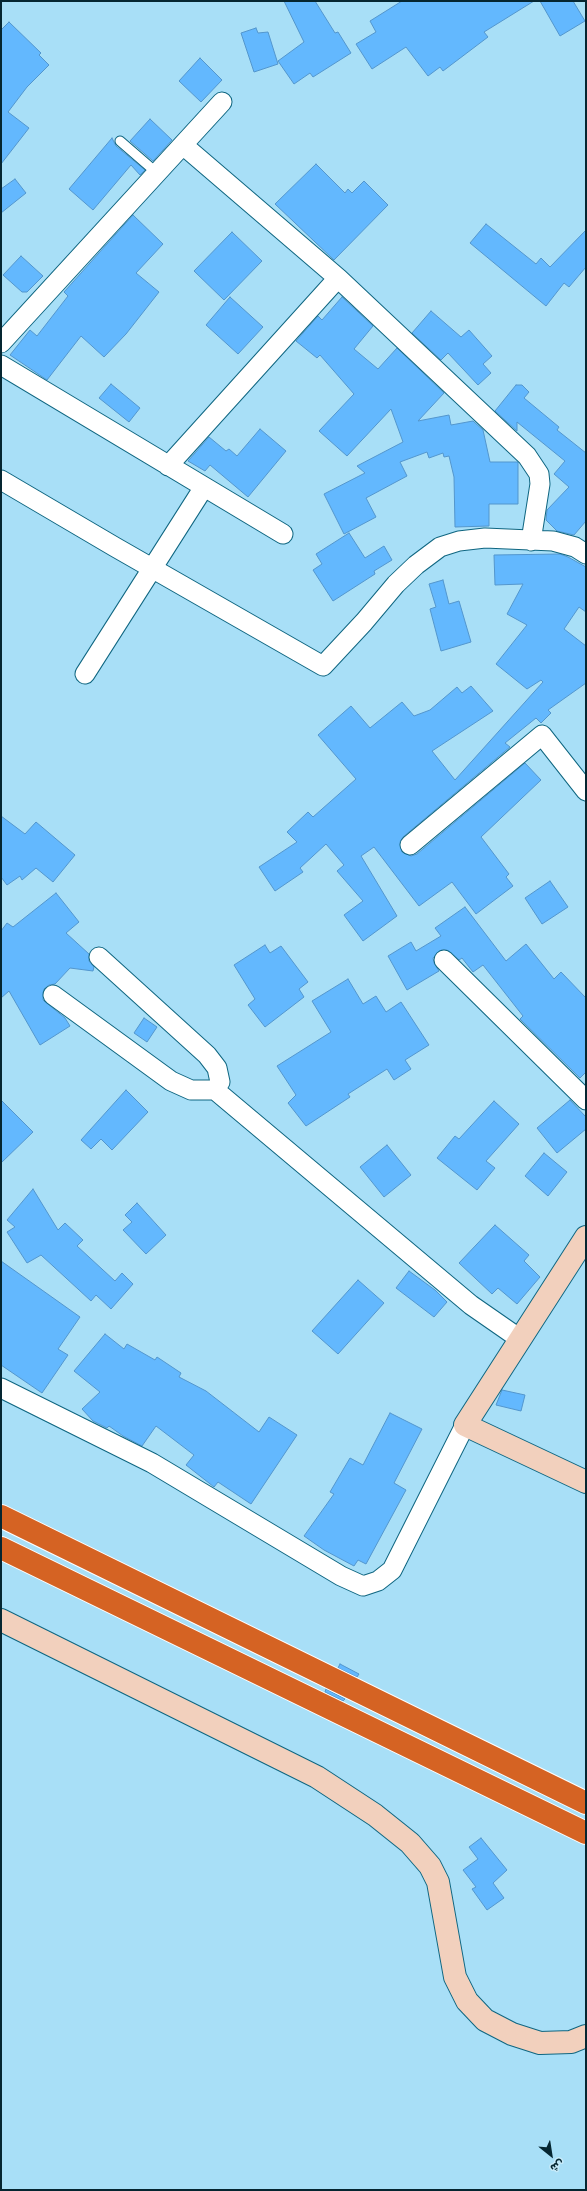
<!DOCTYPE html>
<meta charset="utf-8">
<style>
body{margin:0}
#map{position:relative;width:587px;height:2191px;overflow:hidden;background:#a8dff7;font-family:Rubik,Cairo,sans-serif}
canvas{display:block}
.frame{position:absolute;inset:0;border:2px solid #052631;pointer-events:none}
.north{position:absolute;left:531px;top:2135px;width:40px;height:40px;-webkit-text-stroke:3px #c6eaf9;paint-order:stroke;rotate:150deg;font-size:11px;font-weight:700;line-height:16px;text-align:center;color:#052631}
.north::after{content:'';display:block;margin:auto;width:14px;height:18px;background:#052631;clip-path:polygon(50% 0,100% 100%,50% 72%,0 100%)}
</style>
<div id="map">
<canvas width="587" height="2191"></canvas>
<div class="frame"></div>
<div class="north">ش</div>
</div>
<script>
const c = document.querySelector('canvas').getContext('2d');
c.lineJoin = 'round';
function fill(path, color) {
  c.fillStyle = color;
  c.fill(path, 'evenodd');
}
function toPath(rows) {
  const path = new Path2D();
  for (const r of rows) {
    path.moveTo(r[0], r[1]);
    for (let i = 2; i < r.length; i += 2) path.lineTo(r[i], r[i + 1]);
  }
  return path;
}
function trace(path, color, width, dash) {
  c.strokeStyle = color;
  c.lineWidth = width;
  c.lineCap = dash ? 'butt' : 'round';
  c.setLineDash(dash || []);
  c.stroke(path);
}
const building = toPath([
 [284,1,315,1,335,33,338,32,351,53,313,77,310,73,294,84,278,61,304,42,284,1],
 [402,1,534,1,484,32,488,37,443,71,440,67,428,76,406,47,372,69,356,44,376,32,370,21,402,1],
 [540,1,573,1,585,21,560,36,540,1],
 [9,22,41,53,39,55,49,65,27,87,8,112,29,128,1,164,1,30,9,22],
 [256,28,258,33,268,32,278,64,254,72,241,33,256,28],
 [200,58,222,80,201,102,179,81,200,58],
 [150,119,172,140,153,161,130,141,150,119],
 [112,138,116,146,145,170,140,175,131,165,93,210,69,189,112,138],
 [316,164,345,193,348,189,352,193,364,181,388,205,334,260,275,204,316,164],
 [15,179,26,193,1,213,1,189,15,179],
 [133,215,163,244,136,273,159,292,126,334,104,357,81,336,47,380,10,355,30,330,37,336,68,296,64,292,133,215],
 [486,224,536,264,541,258,550,267,586,230,586,267,569,287,564,283,546,306,470,243,486,224],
 [232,232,262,261,224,300,194,271,232,232],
 [21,256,43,276,27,292,22,292,3,275,21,256],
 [230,297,263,327,238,354,206,325,230,297],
 [342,297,373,326,354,349,378,369,397,348,444,393,418,421,449,415,451,425,473,421,483,430,490,462,518,462,518,504,489,504,489,526,455,527,454,477,449,456,444,457,443,453,429,458,427,452,400,462,407,476,366,498,376,517,344,534,324,494,365,473,357,466,403,442,391,409,347,456,319,431,354,394,320,355,317,358,296,341,318,316,322,320,342,297],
 [431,311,461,337,469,330,492,356,483,364,491,373,478,385,448,353,441,360,412,333,431,311],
 [111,384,140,408,129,422,99,398,111,384],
 [516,385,522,385,529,392,524,398,559,427,557,430,586,453,586,521,574,535,557,531,546,520,547,510,569,487,554,474,565,461,517,422,517,431,495,411,516,385],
 [260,429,286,451,248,497,210,465,205,471,188,461,209,437,226,451,229,449,237,456,260,429],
 [349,533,365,558,384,546,392,560,374,571,375,574,333,601,313,570,322,564,316,554,349,533],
 [560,554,568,557,586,567,586,612,579,607,564,629,586,646,586,683,548,710,551,713,541,723,536,718,505,743,510,747,403,837,400,842,402,852,411,856,417,854,525,763,541,780,481,837,509,874,506,877,513,886,476,914,452,882,419,906,374,847,361,856,397,916,363,941,344,915,363,901,337,871,344,865,326,844,300,868,303,872,275,891,259,867,297,842,287,832,308,812,313,817,356,779,318,735,351,706,370,728,402,702,414,716,430,710,457,687,462,693,471,686,493,711,432,751,455,780,543,682,541,680,527,689,496,664,527,625,507,614,523,584,495,585,494,555,560,554],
 [443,580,449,604,459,601,471,642,441,651,430,609,436,607,429,584,443,580],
 [1,816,25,834,36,822,75,855,53,882,36,868,22,880,20,876,7,885,1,877,1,816],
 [550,881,568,907,542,924,525,898,550,881],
 [56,893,79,922,66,933,89,954,89,961,94,967,93,971,70,968,55,984,49,985,44,989,43,1000,65,1018,70,1026,40,1045,9,991,1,998,1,931,7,923,13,927,56,893],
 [465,907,506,961,526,944,554,979,561,972,586,998,586,1072,580,1078,520,1019,523,1016,483,965,473,972,462,958,459,960,447,950,441,950,433,958,434,963,439,971,407,990,388,956,411,942,416,951,441,936,435,928,465,907],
 [265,945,270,953,281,946,308,982,299,989,304,997,265,1027,248,1005,255,999,234,965,265,945],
 [348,979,363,1004,376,996,386,1012,401,1002,429,1045,405,1060,411,1069,394,1080,387,1069,348,1094,350,1097,306,1126,288,1103,296,1095,277,1066,331,1032,312,1001,348,979],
 [144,1018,157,1027,147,1042,134,1033,144,1018],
 [126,1090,148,1112,112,1150,101,1139,91,1149,81,1140,126,1090],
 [1,1100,33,1132,1,1163,1,1100],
 [570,1100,586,1117,586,1129,557,1153,537,1128,570,1100],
 [494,1101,519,1124,486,1161,495,1168,477,1190,437,1158,455,1136,459,1139,494,1101],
 [387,1145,411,1175,384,1197,360,1167,387,1145],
 [544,1153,567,1172,548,1196,525,1176,544,1153],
 [33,1189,58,1230,65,1223,83,1240,77,1246,115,1281,122,1273,133,1284,111,1309,96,1295,91,1301,41,1255,27,1263,7,1232,15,1227,7,1220,33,1189],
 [137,1203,166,1235,146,1254,123,1230,132,1222,125,1215,137,1203],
 [495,1225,529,1255,524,1261,540,1277,517,1304,498,1288,492,1294,459,1263,495,1225],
 [1,1261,80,1317,58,1349,68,1355,42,1393,1,1365,1,1261],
 [409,1271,435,1290,447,1302,434,1317,396,1288,409,1271],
 [358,1280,384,1303,338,1354,312,1331,358,1280],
 [105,1334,124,1349,127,1344,155,1360,157,1357,181,1373,179,1377,206,1391,259,1432,269,1417,297,1435,251,1504,218,1482,214,1487,186,1465,194,1455,156,1426,142,1446,123,1436,109,1426,107,1428,93,1421,82,1409,100,1392,74,1371,105,1334],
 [502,1390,525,1395,521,1411,496,1405,502,1390],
 [390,1413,422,1429,394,1483,406,1490,366,1564,358,1560,354,1566,324,1550,304,1536,334,1494,330,1492,350,1458,363,1465,390,1413],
 [340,1664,359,1674,357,1677,338,1668,340,1664],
 [326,1689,345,1699,343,1701,325,1692,326,1689],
 [481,1838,507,1870,493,1883,504,1898,487,1910,472,1889,476,1887,463,1870,478,1859,469,1847,481,1838]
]);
fill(building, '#63b8fe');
trace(building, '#5396cd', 1);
const lane = toPath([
 [120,141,157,173]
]);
const street = toPath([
 [183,145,338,278,527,456,539,474,540,484,531,541],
 [1,343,222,102],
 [1,365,283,534],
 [168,466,338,278],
 [1,480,115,547,323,666,364,622,396,584,416,565,440,547,459,541,485,538,553,541,575,547,586,554],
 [85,674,204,487],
 [410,845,542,735,586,791],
 [444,960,586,1100],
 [53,995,171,1081,191,1090,215,1090,220,1082,217,1068,207,1055,99,957],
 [215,1090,471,1305,520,1339],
 [1,1388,152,1463,341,1576,363,1586,378,1581,392,1570,465,1425]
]);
const secondary = toPath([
 [586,1237,465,1425,586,1482],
 [1,1620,317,1777,375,1815,410,1843,430,1866,438,1882,455,1977,467,2001,485,2020,512,2034,540,2043,571,2042,586,2036]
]);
const highway = toPath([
 [1,1516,586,1803],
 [1,1548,586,1833]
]);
trace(lane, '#0f6681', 11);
trace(street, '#0f6681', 21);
trace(secondary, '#0f6681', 24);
trace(highway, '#fff', 24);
trace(lane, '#fff', 9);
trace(street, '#fff', 19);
trace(secondary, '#f2d0bd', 22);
trace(highway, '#d56323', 22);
</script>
